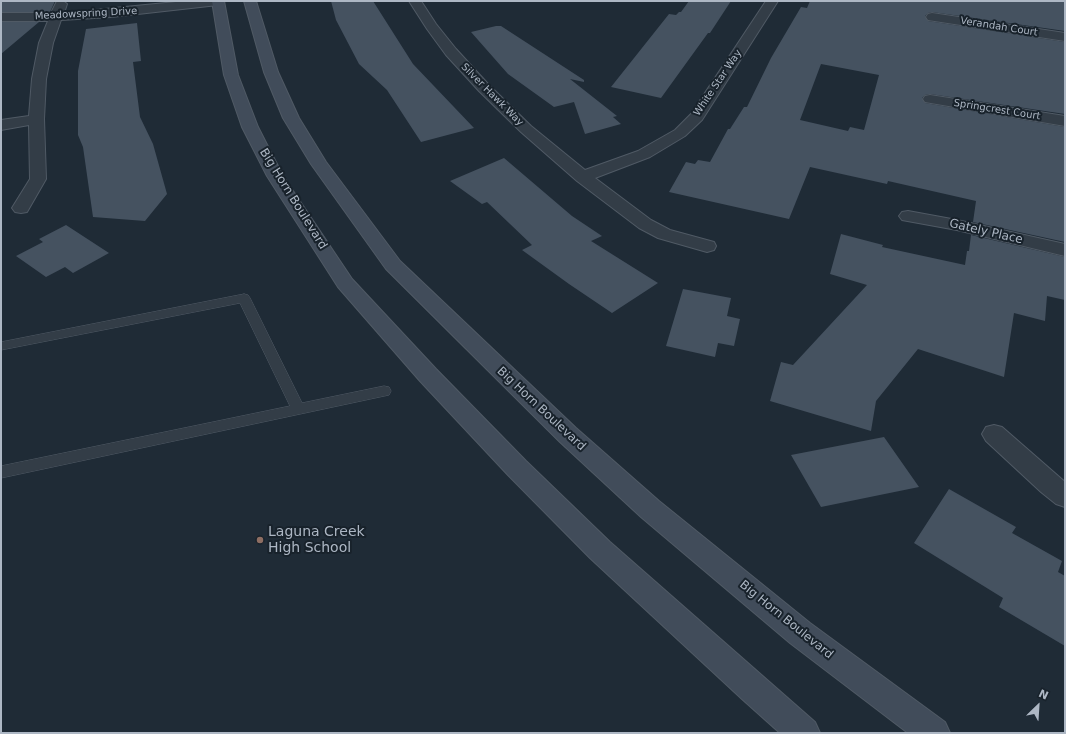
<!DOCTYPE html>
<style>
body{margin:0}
#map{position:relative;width:1066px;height:734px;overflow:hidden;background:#1f2b36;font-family:"DejaVu Sans",sans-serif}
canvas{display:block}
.frame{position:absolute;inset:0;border:2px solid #adb7c4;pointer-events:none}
.north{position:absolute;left:1018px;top:686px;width:40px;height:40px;-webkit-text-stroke:3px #18222b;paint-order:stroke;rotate:25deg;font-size:11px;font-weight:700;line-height:16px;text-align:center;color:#adb7c4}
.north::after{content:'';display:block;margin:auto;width:14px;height:18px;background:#adb7c4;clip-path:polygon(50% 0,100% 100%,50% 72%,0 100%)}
</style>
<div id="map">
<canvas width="1066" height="734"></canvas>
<div class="frame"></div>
<div class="north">N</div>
</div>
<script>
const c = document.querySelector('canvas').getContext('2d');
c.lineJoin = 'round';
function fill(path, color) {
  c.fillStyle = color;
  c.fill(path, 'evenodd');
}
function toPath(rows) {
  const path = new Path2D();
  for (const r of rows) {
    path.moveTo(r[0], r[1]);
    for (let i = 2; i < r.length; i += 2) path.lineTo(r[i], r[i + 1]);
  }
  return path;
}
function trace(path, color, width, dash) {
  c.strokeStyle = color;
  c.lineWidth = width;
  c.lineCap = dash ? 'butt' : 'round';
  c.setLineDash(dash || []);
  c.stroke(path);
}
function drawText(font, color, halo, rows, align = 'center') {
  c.font = font + ' "DejaVu Sans",sans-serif';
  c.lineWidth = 4;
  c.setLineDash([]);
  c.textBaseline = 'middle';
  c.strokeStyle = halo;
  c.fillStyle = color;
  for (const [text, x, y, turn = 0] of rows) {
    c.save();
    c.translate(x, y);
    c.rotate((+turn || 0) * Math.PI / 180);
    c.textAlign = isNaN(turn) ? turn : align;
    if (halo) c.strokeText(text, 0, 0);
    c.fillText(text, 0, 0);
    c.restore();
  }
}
fill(toPath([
 [1,1,55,1,50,12,1,12],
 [331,1,373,1,413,64,474,128,421,142,387,90,359,64,336,20],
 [689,1,731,1,710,33,708,33,661,98,611,87,669,14,676,15,679,12,681,12],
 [810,1,1065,1,1065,31,932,12,928,13,925,16,928,21,1065,42,1065,114,930,94,925,95,922,98,925,103,1065,127,1065,242,973,222,976,201,888,181,887,184,810,167,789,219,669,192,686,162,695,164,698,160,710,162,728,129,730,129,744,107,747,107,771,58,801,7,807,8],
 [821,64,879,75,864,130,850,127,848,131,800,120],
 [1,22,39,22,1,54],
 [137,23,141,61,133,62,140,117,153,144,167,194,145,221,93,217,83,147,78,135,78,71,86,29],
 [496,26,501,26,584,80,584,82,570,79,617,116,613,117,621,124,585,134,574,102,554,107,508,74,471,32],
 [504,158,572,216,602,236,591,241,658,283,612,313,569,284,522,250,532,245,487,202,482,204,450,181],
 [66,225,109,253,73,273,65,267,46,277,16,256,43,242,39,239],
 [841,234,883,245,882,247,965,265,967,251,969,251,971,235,1065,257,1065,300,1047,296,1045,321,1014,313,1004,377,918,349,876,401,871,431,770,401,781,362,793,365,867,285,830,274],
 [683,289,731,298,727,316,740,319,734,346,718,343,715,357,666,346],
 [884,437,919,487,821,507,791,455],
 [949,489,1016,527,1012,533,1062,561,1058,572,1065,576,1065,646,999,607,1003,598,914,543]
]), '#455260');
const lane = toPath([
 [244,294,248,295,250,298,302,403,384,386,389,387,391,391,389,395,1,478,1,466,290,406,240,303,1,350,1,342,244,294]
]);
const street = toPath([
 [57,1,63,1,67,4,64,13,186,1,224,1,222,4,218,5,111,17,61,20,53,43,46,79,44,119,46,179,27,212,21,213,15,212,12,208,30,179,29,125,1,130,1,120,29,116,32,79,39,43,48,21,1,21,1,13,51,13,57,1],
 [409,1,421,1,436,24,456,49,489,85,531,126,585,170,638,151,675,130,691,114,766,1,778,1,702,120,685,136,650,157,595,178,651,220,670,230,714,242,716,246,714,250,707,252,658,238,639,228,577,181,521,132,479,91,446,55,427,29,409,1],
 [932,13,1065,33,1065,41,928,20,926,17,928,14,932,13],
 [930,95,1065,116,1065,126,925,102,923,99,925,96,930,95],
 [908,211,957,220,1065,244,1065,256,957,230,902,220,899,216,902,212,908,211],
 [994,425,1002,427,1065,482,1065,507,1056,504,1041,492,986,441,982,434,986,427,994,425]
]);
const secondary = toPath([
 [212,1,224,1,238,75,258,127,283,176,352,279,436,369,526,461,610,542,815,722,820,733,780,733,742,699,590,558,508,475,420,381,338,287,267,176,242,127,224,75,212,1],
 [244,1,256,1,278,72,299,118,326,162,400,261,576,428,659,501,810,623,945,722,950,733,908,733,790,643,641,517,560,442,386,269,311,164,283,118,264,72,244,1]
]);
trace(lane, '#505a65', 1);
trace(street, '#505a65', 2);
trace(secondary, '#505a65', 2);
fill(lane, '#333d47');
fill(street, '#333d47');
fill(secondary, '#414c5a');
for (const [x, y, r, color] of [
 [260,540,4,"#8d6e63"]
]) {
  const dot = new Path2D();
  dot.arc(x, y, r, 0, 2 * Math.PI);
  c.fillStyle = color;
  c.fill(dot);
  trace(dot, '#18222b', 1.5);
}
drawText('10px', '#adb7c4', '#18222b', [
 ["Meadowspring Drive",86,14,-3],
 ["Verandah Court",999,27,9],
 ["White Star Way",718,83,-56],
 ["Silver Hawk Way",492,95,45],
 ["Springcrest Court",997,110,9]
]);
drawText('12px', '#adb7c4', '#18222b', [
 ["Big Horn Boulevard",293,199,58],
 ["Gately Place",986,232,13],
 ["Big Horn Boulevard",541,409,43],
 ["Big Horn Boulevard",786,620,39]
]);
drawText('14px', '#adb7c4', '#18222b', [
 ["Laguna Creek",268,532],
 ["High School",268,548]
], 'left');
</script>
